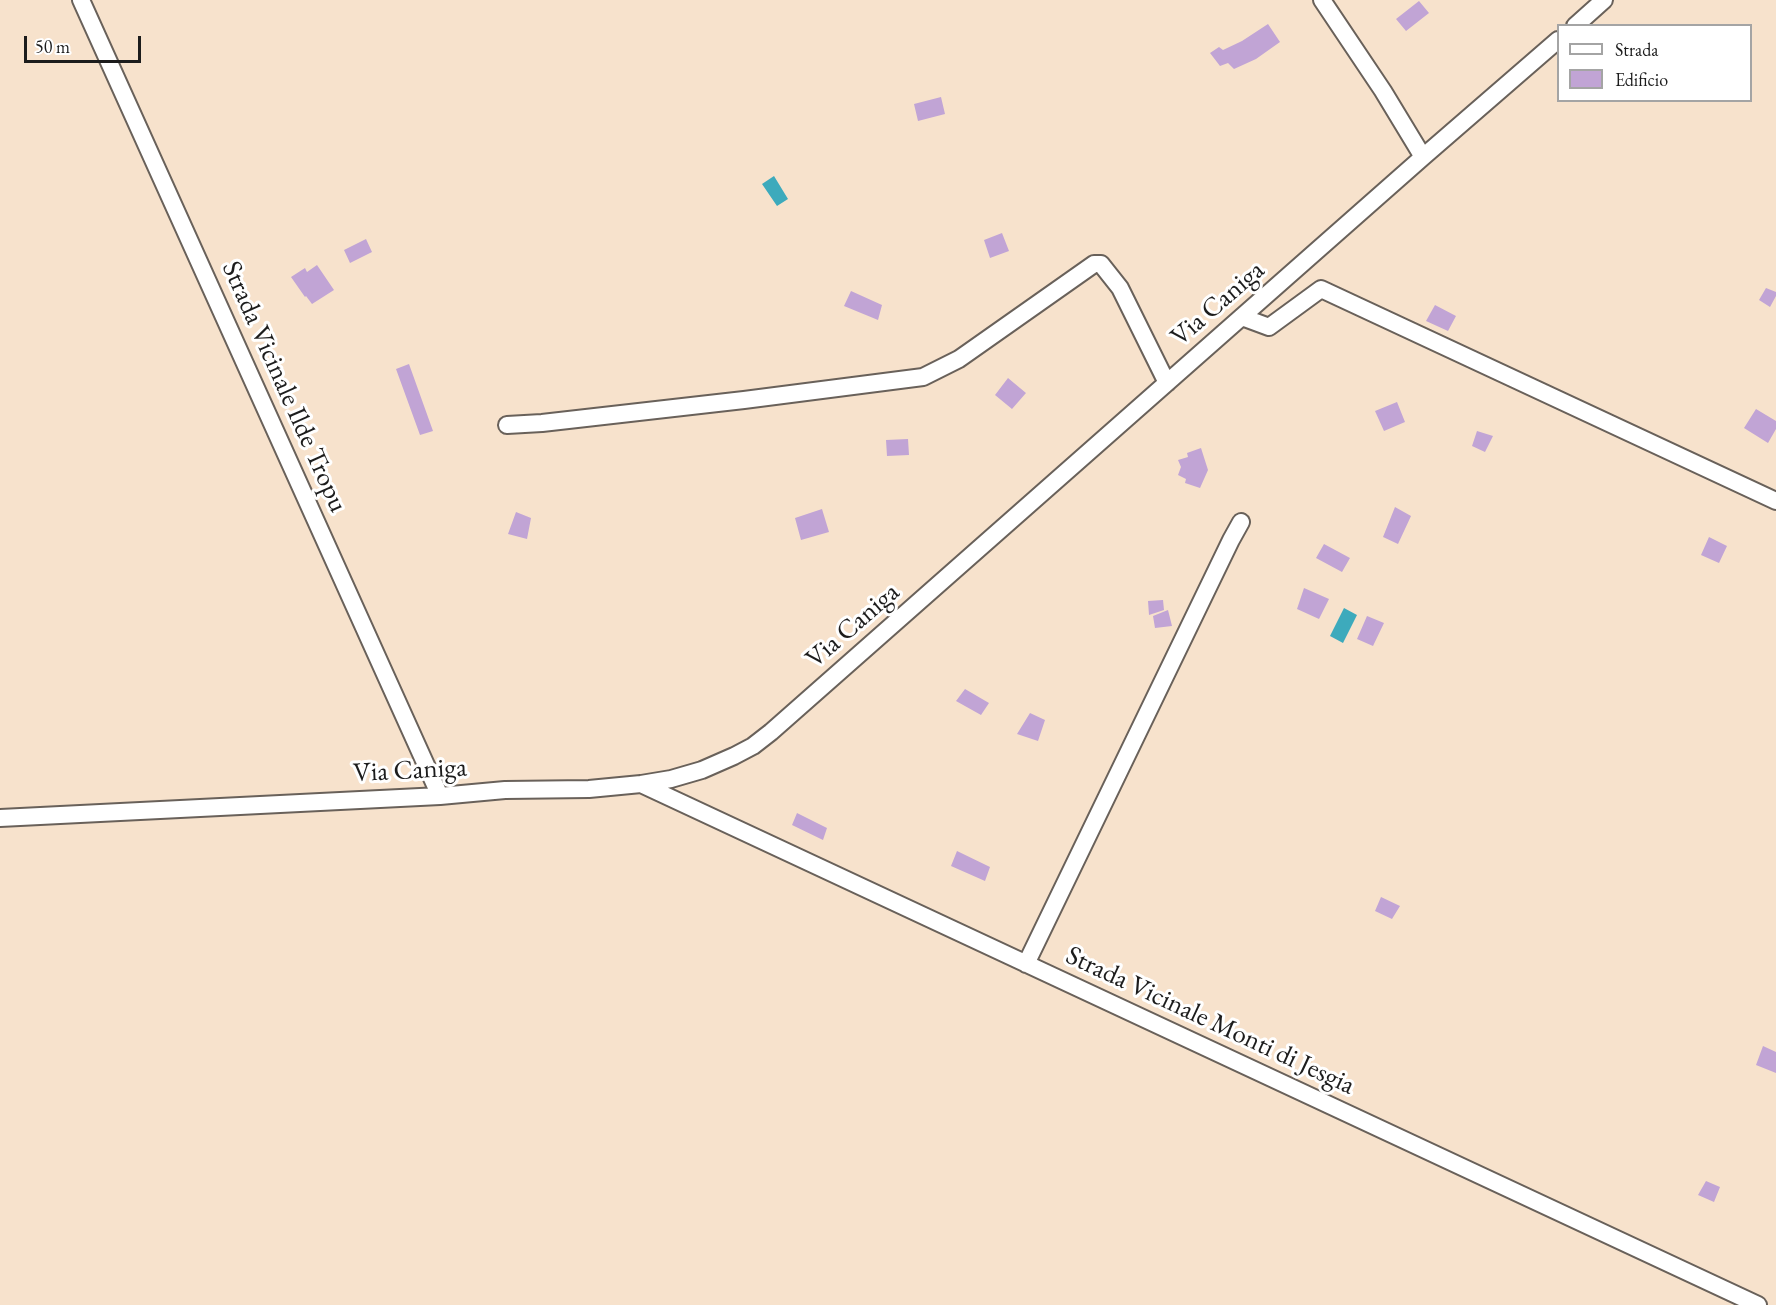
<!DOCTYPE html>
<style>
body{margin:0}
#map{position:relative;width:1776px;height:1305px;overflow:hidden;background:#f7e2cc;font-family:"EB Garamond",serif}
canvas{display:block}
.legend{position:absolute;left:1557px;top:24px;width:195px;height:78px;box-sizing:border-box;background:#fff;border:2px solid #a4a4a4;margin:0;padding:8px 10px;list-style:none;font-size:18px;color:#1c1c1c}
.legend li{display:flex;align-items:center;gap:12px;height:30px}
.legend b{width:30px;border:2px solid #a4a4a4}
.scale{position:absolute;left:24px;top:36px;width:117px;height:27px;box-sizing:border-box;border:3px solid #1c1c1c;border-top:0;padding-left:8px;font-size:18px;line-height:21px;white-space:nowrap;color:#1c1c1c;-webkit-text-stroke:4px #fff;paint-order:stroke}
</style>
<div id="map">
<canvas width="1776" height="1305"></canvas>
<ul class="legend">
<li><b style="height:8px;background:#fff"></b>Strada</li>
<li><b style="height:16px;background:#c1a4d5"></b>Edificio</li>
</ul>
<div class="scale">50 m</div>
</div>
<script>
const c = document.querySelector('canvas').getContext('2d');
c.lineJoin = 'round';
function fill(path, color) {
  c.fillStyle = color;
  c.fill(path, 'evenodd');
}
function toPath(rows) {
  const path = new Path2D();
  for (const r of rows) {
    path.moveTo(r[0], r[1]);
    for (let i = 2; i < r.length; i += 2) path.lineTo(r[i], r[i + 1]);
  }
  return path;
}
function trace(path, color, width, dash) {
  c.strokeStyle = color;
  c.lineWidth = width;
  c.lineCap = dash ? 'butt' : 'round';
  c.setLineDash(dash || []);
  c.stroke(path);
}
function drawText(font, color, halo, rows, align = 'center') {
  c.font = font + ' "EB Garamond",serif';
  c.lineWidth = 6;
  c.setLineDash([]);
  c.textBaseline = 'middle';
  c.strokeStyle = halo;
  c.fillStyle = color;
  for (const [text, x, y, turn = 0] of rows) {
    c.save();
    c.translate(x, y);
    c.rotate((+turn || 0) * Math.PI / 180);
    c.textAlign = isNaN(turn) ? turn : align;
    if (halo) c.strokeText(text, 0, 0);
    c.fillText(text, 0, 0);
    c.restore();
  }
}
fill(toPath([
 [774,176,788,199,777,206,762,184],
 [1344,608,1357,615,1343,643,1330,636]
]), '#3daabc');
fill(toPath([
 [1419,1,1429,13,1406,31,1396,19],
 [1268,24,1280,42,1256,59,1234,69,1228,63,1220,66,1210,53,1219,47,1223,50,1242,41],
 [941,97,945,114,918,121,914,104],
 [1002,233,1009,251,990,258,984,240],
 [366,239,372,252,350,263,344,250],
 [317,265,334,290,312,304,306,296,305,297,291,277,305,268,307,272],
 [1766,288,1776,292,1776,296,1770,307,1759,300],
 [851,291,882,305,878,320,844,306],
 [1435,305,1456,316,1448,331,1426,321],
 [409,364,433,431,420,435,396,369],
 [1008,378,1026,393,1012,409,995,395],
 [1397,402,1405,422,1384,431,1375,411],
 [1756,409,1776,421,1776,429,1768,443,1744,428],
 [1477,431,1493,436,1485,452,1472,446],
 [908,439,909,455,887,456,886,440],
 [1201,448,1208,470,1200,488,1185,483,1186,479,1178,475,1181,467,1178,460,1188,457,1187,453],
 [1395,507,1411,516,1398,544,1383,537],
 [822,509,829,532,801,540,795,518],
 [516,512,531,518,527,539,508,534],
 [1709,537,1727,546,1719,563,1701,555],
 [1324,544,1350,558,1342,572,1316,558],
 [1304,588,1329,599,1319,619,1297,609],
 [1163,600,1164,610,1149,615,1148,601],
 [1168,610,1172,626,1155,628,1153,616],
 [1367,616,1384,623,1373,646,1357,639],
 [965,689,989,703,981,715,956,701],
 [1030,713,1045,720,1038,741,1017,734],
 [797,813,827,828,823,840,792,825],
 [957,851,990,867,985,881,951,866],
 [1381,897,1400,906,1392,919,1375,911],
 [1763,1046,1776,1052,1776,1073,1756,1065],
 [1706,1181,1720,1187,1714,1202,1698,1195]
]), '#c1a4d5');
const minor = toPath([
 [81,0,440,796],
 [1322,0,1383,91,1423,157],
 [1575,26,1604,0],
 [1242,317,1269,327,1321,289,1776,501],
 [507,425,542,423,744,400,923,377,959,359,1094,264,1101,264,1120,288,1167,383],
 [641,784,1758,1305],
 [0,818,440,796,505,790,589,789,641,784,671,779,702,770,734,756,753,746,771,732,1423,157,1558,40],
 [1026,964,1231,540,1241,522]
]);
trace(minor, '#69615a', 20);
trace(minor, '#fff', 16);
drawText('27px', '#1c1c1c', '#fff', [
 ["Via Caniga",1218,304,-41],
 ["Strada Vicinale Ilde Tropu",284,387,66],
 ["Via Caniga",853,626,-41],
 ["Via Caniga",410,771,-3],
 ["Strada Vicinale Monti di Jesgia",1210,1021,25]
]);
</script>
